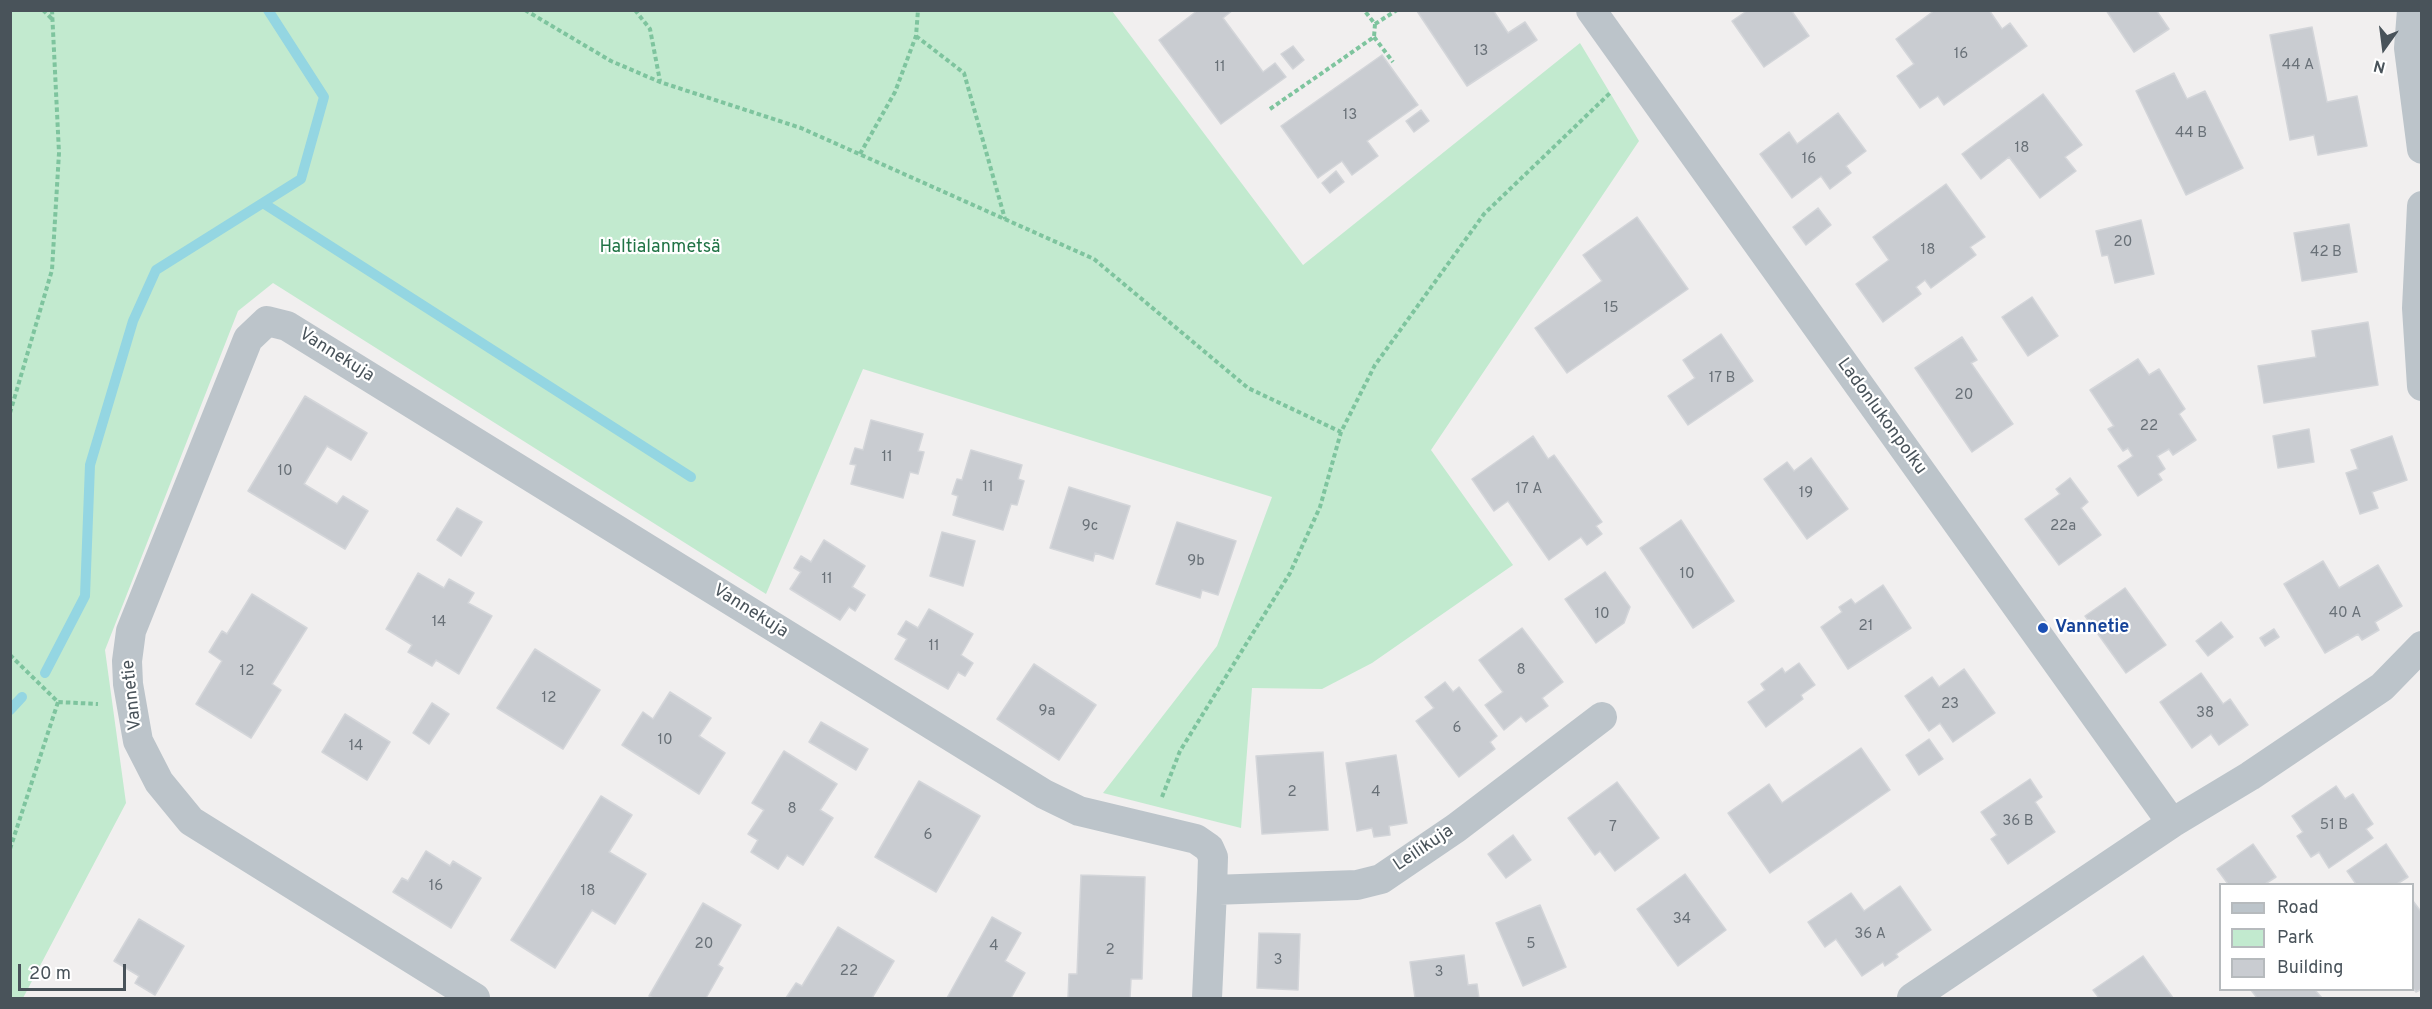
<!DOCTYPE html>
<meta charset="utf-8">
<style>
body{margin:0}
#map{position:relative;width:2432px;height:1009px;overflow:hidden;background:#f1efef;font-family:Overpass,sans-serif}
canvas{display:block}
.frame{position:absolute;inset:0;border:12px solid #49535a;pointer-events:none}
.legend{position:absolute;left:2219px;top:883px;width:195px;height:108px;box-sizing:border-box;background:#fff;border:2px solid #b6babd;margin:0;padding:8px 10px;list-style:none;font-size:18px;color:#49535a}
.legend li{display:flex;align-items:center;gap:12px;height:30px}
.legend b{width:30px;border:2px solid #b6babd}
.north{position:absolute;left:2354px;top:18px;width:60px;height:60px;-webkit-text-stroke:4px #fff;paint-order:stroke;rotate:194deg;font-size:16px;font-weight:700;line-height:24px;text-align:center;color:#49535a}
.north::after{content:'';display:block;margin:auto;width:21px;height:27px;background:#49535a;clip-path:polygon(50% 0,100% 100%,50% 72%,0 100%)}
.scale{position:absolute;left:18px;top:964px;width:108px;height:27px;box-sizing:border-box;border:3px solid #49535a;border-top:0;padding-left:8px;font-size:18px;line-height:21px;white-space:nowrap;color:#49535a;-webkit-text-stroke:4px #fff;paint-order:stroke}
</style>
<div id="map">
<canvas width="2432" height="1009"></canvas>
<div class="frame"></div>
<ul class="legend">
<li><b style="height:8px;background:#bcc4ca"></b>Road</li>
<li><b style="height:16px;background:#c2eacf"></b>Park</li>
<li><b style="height:16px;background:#c9ccd1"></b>Building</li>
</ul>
<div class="north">N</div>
<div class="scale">20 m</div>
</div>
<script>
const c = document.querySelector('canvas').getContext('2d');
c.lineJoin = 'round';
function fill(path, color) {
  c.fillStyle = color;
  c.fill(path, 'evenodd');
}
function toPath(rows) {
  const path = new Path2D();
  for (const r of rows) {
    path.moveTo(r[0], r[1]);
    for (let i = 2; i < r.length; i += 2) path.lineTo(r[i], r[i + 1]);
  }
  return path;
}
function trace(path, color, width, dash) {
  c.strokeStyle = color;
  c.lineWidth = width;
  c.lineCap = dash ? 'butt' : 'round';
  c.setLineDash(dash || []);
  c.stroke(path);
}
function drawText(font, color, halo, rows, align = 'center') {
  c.font = font + ' Overpass,sans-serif';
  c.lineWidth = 4.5;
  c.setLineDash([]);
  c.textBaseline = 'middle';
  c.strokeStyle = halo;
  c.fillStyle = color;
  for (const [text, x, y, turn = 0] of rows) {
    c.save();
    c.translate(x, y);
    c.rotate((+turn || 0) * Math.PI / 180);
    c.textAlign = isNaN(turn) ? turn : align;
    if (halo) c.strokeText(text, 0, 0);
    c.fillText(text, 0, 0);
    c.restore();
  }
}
fill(toPath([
 [10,11,1112,11,1303,265,1580,43,1639,141,1431,450,1513,565,1372,663,1322,689,1252,688,1241,828,1103,793,1217,646,1272,497,863,369,766,594,273,283,238,311,105,650,126,803,23,998,11,998]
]), '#c2eacf');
trace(toPath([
 [263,203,691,477],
 [45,673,85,596,90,465,133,321,156,270,301,179,324,97,268,10],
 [10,710,22,697]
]), '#94d6e2', 10);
const building = toPath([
 [1198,10,1233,10,1223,18,1263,72,1275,63,1286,77,1221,124,1159,40,1198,10],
 [1493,10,1508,33,1525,22,1537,40,1467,86,1417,11,1493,10],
 [1748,10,1791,10,1809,36,1764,67,1732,21,1748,10],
 [1935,10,1989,10,2002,29,2010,23,2027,46,1944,105,1938,96,1920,108,1897,76,1914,64,1896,39,1935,10],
 [2106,10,2156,10,2169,29,2134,52,2106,10],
 [2312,27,2327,102,2357,96,2367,146,2318,155,2314,135,2290,140,2270,35,2312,27],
 [1293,46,1304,60,1293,69,1281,54,1293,46],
 [1382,55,1418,105,1367,141,1378,156,1352,175,1342,161,1318,178,1281,126,1382,55],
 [2174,73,2187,99,2205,91,2243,168,2186,195,2136,91,2174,73],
 [2043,94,2082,145,2065,157,2076,171,2040,198,2009,157,1981,179,1962,154,2043,94],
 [1421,110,1429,121,1414,132,1406,121,1421,110],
 [1838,113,1866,151,1846,166,1851,173,1830,189,1821,176,1792,198,1760,154,1789,132,1797,144,1838,113],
 [1336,171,1344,182,1330,193,1322,183,1336,171],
 [1946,184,1985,237,1970,247,1976,255,1931,288,1925,280,1916,287,1921,294,1883,322,1856,284,1889,260,1873,237,1946,184],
 [1818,208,1831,225,1806,245,1793,227,1818,208],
 [1637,217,1688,289,1567,373,1535,328,1602,281,1583,255,1637,217],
 [2141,220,2154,274,2115,283,2108,255,2102,256,2096,231,2141,220],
 [2349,224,2357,272,2302,281,2294,233,2349,224],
 [2032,297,2058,336,2028,356,2002,317,2032,297],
 [2368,322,2378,385,2264,403,2258,366,2316,357,2312,331,2368,322],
 [1721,334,1753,381,1688,425,1668,396,1695,378,1683,360,1721,334],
 [1962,337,1977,360,1971,363,2013,424,1972,452,1915,368,1962,337],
 [2138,359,2149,375,2159,369,2185,409,2179,414,2196,440,2173,455,2169,449,2157,456,2165,469,2158,474,2162,480,2138,496,2118,466,2133,456,2128,448,2123,451,2108,429,2114,426,2090,390,2138,359],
 [305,396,367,433,351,460,327,446,304,484,337,504,343,496,368,511,345,549,248,491,305,396],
 [871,420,923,434,918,451,924,452,918,474,910,472,903,498,851,484,856,465,850,464,855,448,863,450,871,420],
 [2309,429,2314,462,2278,468,2273,436,2309,429],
 [1533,436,1548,459,1554,455,1602,522,1596,526,1602,534,1587,545,1581,537,1549,560,1508,501,1494,511,1472,479,1533,436],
 [2392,436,2407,480,2372,492,2378,508,2360,514,2346,473,2358,469,2351,450,2392,436],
 [971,450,1022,465,1018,479,1024,481,1017,505,1011,504,1003,530,953,515,958,496,952,494,957,479,962,480,971,450],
 [1811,458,1848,509,1807,539,1764,479,1787,462,1794,471,1811,458],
 [2070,478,2088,502,2081,508,2101,535,2059,565,2025,519,2060,494,2056,489,2070,478],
 [1069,487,1130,506,1113,559,1095,553,1093,561,1050,548,1069,487],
 [457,508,482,522,461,556,437,540,457,508],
 [1681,520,1734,601,1693,628,1640,548,1681,520],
 [1177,522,1236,541,1218,595,1202,590,1200,598,1156,584,1177,522],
 [942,532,975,541,963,586,930,576,942,532],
 [824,540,865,566,852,587,865,595,855,611,849,607,840,620,790,589,801,572,794,568,801,556,811,562,824,540],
 [2323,561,2339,588,2378,565,2402,606,2375,622,2379,630,2362,640,2358,634,2325,653,2284,584,2323,561],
 [1605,572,1630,607,1624,623,1596,643,1565,599,1605,572],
 [418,573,444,588,449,579,474,593,468,603,492,616,459,674,436,660,432,666,408,652,412,645,386,629,418,573],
 [1883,585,1911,628,1848,669,1821,627,1842,612,1839,607,1851,599,1855,604,1883,585],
 [2125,588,2166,645,2126,673,2085,616,2125,588],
 [252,594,307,628,272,684,281,690,251,738,196,704,222,661,209,652,222,631,227,634,252,594],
 [929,609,973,634,961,655,973,663,965,676,958,672,948,689,895,659,907,639,898,634,906,621,918,628,929,609],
 [2221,622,2233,637,2208,656,2196,641,2221,622],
 [1522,628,1563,682,1542,698,1548,706,1526,722,1521,716,1504,730,1485,705,1503,692,1479,660,1522,628],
 [2274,629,2279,637,2265,646,2260,638,2274,629],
 [535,649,600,690,563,749,497,708,535,649],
 [1799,663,1815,685,1801,695,1803,699,1766,727,1748,702,1765,690,1761,684,1782,668,1785,673,1799,663],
 [1034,664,1096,705,1059,760,997,719,1034,664],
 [1964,669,1995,713,1953,742,1940,723,1929,731,1905,696,1932,677,1939,687,1964,669],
 [2201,673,2223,704,2230,699,2248,725,2219,745,2211,734,2192,748,2160,702,2201,673],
 [1445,682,1453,692,1459,687,1497,736,1490,742,1495,749,1459,777,1416,721,1434,708,1425,697,1445,682],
 [670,692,711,718,699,736,725,753,699,794,622,745,643,712,653,719,670,692],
 [432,703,449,714,429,744,413,733,432,703],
 [345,714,390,742,367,780,322,752,345,714],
 [821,722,868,749,856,770,809,742,821,722],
 [1929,739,1943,759,1919,775,1906,755,1929,739],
 [1861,748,1890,790,1770,873,1728,813,1769,784,1782,803,1861,748],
 [784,751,837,784,820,810,833,818,803,865,787,855,778,869,751,852,758,840,748,834,764,810,752,803,784,751],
 [1323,752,1328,830,1262,834,1256,756,1323,752],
 [1396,755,1407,823,1389,826,1390,835,1374,837,1372,828,1357,831,1346,763,1396,755],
 [2030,779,2042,797,2035,802,2055,832,2008,864,1991,839,1997,835,1981,812,2030,779],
 [919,781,980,816,936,892,875,857,919,781],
 [1617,782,1659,838,1615,871,1600,851,1595,855,1568,818,1617,782],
 [2336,786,2345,799,2353,794,2373,824,2366,829,2373,838,2329,868,2319,852,2311,857,2297,836,2303,832,2292,816,2336,786],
 [601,796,632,815,609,852,646,874,615,924,592,910,555,968,511,940,601,796],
 [1513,835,1531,860,1506,878,1488,854,1513,835],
 [2253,844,2276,877,2265,884,2228,884,2217,869,2253,844],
 [2386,844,2408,877,2397,884,2356,884,2347,871,2386,844],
 [426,851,450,866,453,861,481,878,451,928,393,892,402,878,408,881,426,851],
 [1685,874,1726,930,1678,966,1637,909,1685,874],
 [1081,875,1145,877,1142,979,1131,979,1130,998,1068,998,1069,974,1077,974,1081,875],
 [1900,886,1931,930,1896,954,1898,957,1885,966,1883,962,1862,976,1836,939,1825,947,1808,922,1851,893,1864,911,1900,886],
 [2413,901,2422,913,2422,989,2416,992,2412,987,2413,901],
 [703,903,741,925,718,965,723,968,706,998,653,998,649,996,703,903],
 [1540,905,1566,967,1523,986,1496,923,1540,905],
 [992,917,1021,933,1005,961,1025,973,1011,998,947,998,992,917],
 [139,919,184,946,155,995,135,983,139,976,114,961,139,919],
 [838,927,894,961,872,998,786,998,796,983,802,986,838,927],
 [1259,933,1300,934,1298,990,1257,988,1259,933],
 [1464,955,1468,985,1477,984,1479,998,1415,998,1410,962,1464,955],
 [2143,956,2173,998,2099,998,2093,990,2143,956],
 [2251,990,2315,990,2322,998,2257,998,2251,990]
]);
fill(building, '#c9ccd1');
trace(building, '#d3d5d9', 1.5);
trace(toPath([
 [43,10,52,19],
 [525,10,611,61,660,82,801,128,1094,259,1248,388,1341,432],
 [635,10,650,29,660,81],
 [1375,24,1397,10],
 [916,36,964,73,1005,219],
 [1374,37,1393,62],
 [1270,109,1374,37,1375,24,1364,10],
 [860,154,895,92,916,36,918,10],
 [10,413,52,270,59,153,52,10],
 [10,655,58,702,98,704],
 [1162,797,1180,751,1290,573,1320,507,1341,432,1375,365,1484,214,1610,93],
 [10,849,58,702]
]), '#7ec49e', 4, [4.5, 3]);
trace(toPath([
 [1591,10,2172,823],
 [2412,10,2409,48,2422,149],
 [2422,206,2417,308,2422,386],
 [1212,890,1357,885,1381,879,1456,828,1602,717],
 [475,998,191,821,159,782,138,741,128,684,127,661,131,631,248,339,267,321,287,326,1044,794,1079,811,1196,839,1209,848,1213,857,1212,890,1207,998],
 [1912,998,2172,823,2250,776,2382,687,2422,646]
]), '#bcc4ca', 30);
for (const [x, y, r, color] of [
 [2043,628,6,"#1a4fb4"]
]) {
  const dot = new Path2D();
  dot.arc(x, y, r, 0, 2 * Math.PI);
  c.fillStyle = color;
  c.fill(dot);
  trace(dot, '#fff', 2);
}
drawText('15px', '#697178', null, [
 ["13",1481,52],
 ["16",1961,55],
 ["44 A",2298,66],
 ["11",1220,68],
 ["13",1350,116],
 ["44 B",2191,134],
 ["18",2022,149],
 ["16",1809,160],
 ["20",2123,243],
 ["18",1928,251],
 ["42 B",2326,253],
 ["15",1611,309],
 ["17 B",1722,379],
 ["20",1964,396],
 ["22",2149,427],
 ["11",887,458],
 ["10",285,472],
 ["11",988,488],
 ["17 A",1529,490],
 ["19",1806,494],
 ["9c",1090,527],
 ["22a",2063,527],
 ["9b",1196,562],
 ["10",1687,575],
 ["11",827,580],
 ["40 A",2345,614],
 ["10",1602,615],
 ["14",439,623],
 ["21",1866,627],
 ["11",934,647],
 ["8",1521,671],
 ["12",247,672],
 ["12",549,699],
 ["23",1950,705],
 ["9a",1047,712],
 ["38",2205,714],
 ["6",1457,729],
 ["10",665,741],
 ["14",356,747],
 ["2",1292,793],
 ["4",1376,793],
 ["8",792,810],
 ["36 B",2018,822],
 ["51 B",2334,826],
 ["7",1613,828],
 ["6",928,836],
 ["16",436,887],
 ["18",588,892],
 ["34",1682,920],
 ["36 A",1870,935],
 ["20",704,945],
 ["5",1531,945],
 ["4",994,947],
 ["2",1110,951],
 ["3",1278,961],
 ["22",849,972],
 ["3",1439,973]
]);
drawText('18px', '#217446', '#fff', [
 ["Haltialanmetsä",660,248]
]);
drawText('18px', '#49535a', '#fff', [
 ["Vannekuja",336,356,32],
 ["Ladonlukonpolku",1881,417,54],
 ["Vannekuja",750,612,32],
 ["Vannetie",133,695,-96],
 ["Leilikuja",1424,849,-34]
]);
drawText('bold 18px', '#164399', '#fff', [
 ["Vannetie",2055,628]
], 'left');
</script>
